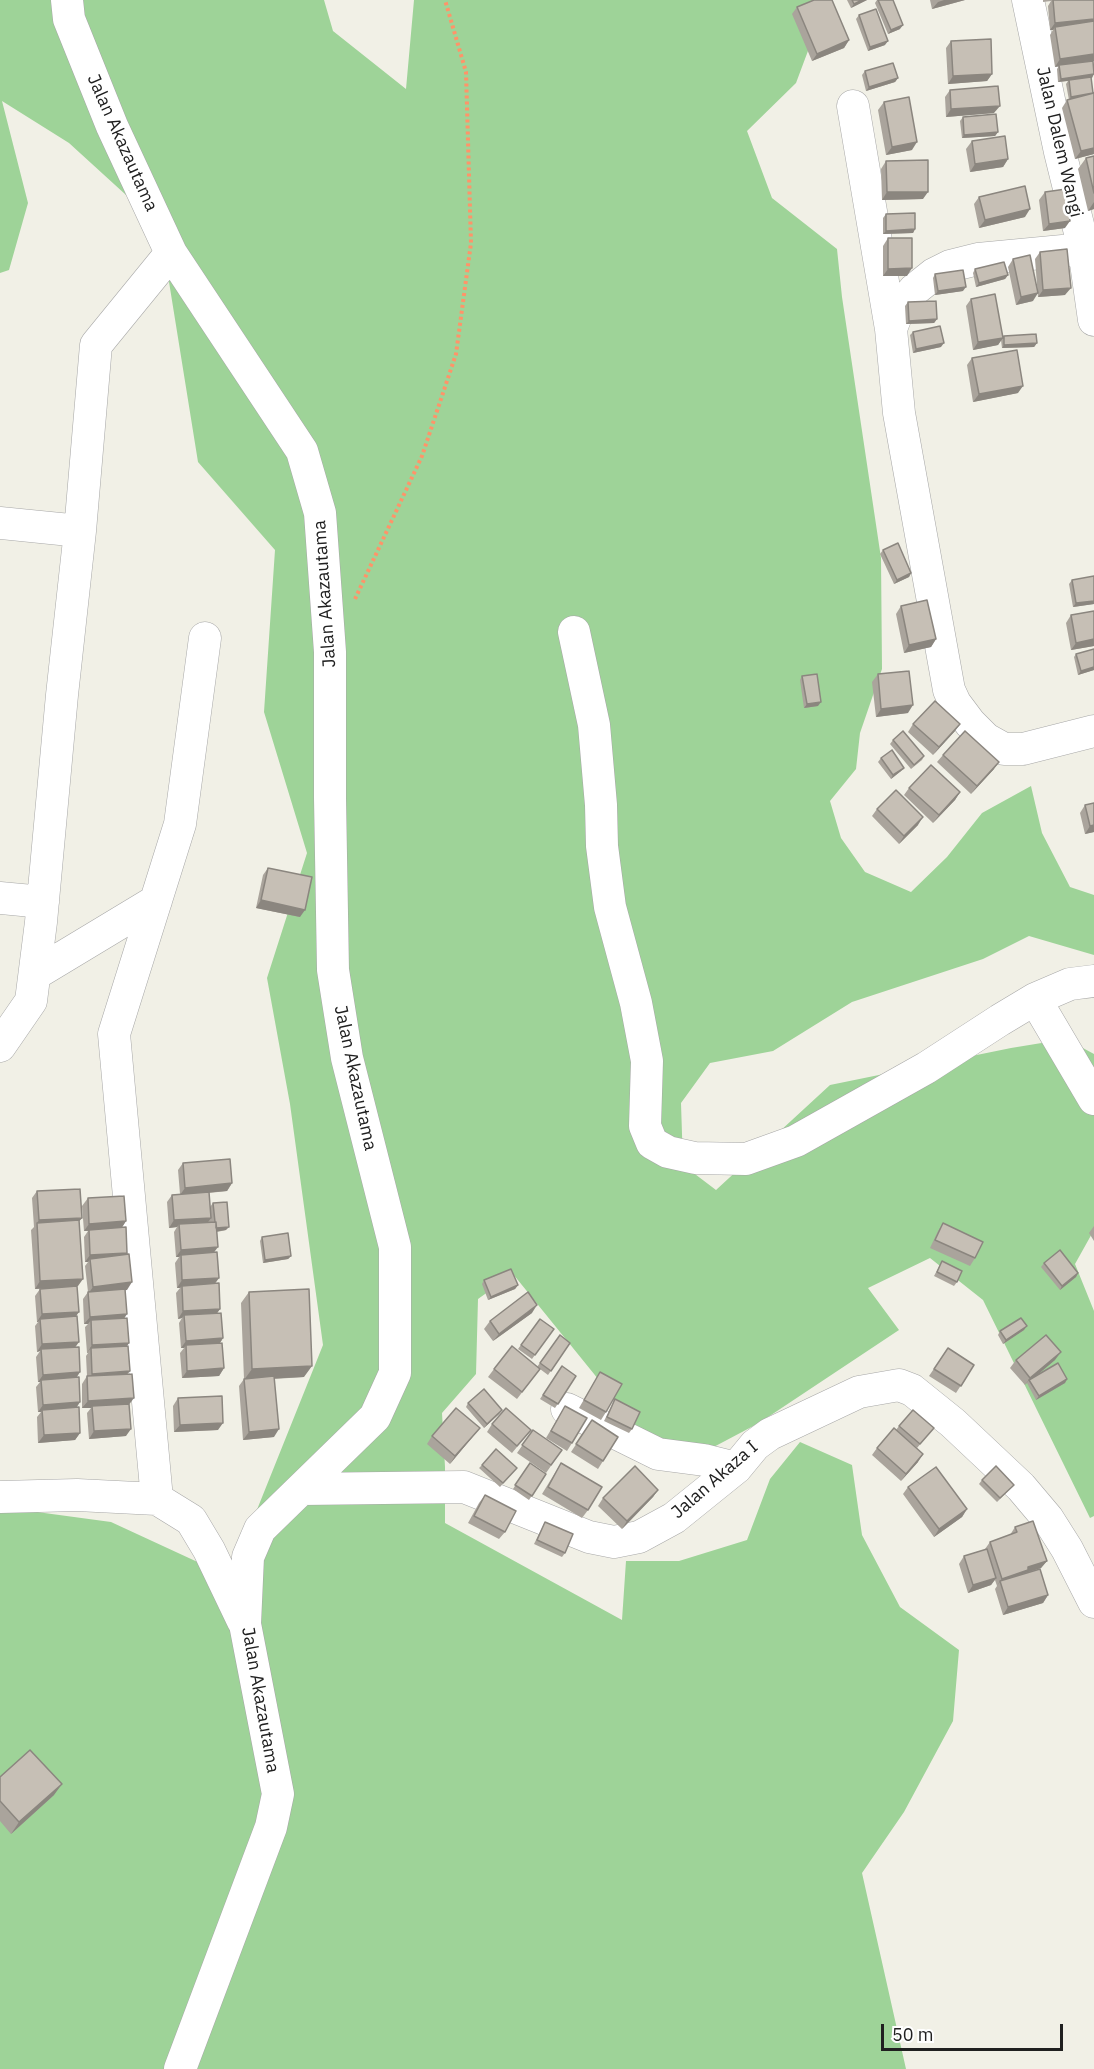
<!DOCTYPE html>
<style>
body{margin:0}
#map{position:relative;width:1094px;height:2069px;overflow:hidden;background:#f1f0e6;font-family:"IBM Plex Sans",sans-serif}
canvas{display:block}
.scale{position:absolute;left:881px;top:2024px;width:182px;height:27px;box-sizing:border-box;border:3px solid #202020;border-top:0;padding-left:8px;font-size:18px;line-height:21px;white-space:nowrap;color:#202020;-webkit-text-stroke:4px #fff;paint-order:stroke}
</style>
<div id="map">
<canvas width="1094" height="2069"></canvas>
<div class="scale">50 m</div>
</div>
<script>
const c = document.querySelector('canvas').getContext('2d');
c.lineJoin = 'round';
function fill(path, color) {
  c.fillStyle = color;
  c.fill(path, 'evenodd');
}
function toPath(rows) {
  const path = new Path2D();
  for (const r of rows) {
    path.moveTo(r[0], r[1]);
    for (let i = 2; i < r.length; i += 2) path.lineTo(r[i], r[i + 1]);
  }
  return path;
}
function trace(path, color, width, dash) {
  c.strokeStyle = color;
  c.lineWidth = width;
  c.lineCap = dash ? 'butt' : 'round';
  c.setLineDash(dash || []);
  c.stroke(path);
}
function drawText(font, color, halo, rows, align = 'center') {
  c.font = font + ' "IBM Plex Sans",sans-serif';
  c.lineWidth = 5;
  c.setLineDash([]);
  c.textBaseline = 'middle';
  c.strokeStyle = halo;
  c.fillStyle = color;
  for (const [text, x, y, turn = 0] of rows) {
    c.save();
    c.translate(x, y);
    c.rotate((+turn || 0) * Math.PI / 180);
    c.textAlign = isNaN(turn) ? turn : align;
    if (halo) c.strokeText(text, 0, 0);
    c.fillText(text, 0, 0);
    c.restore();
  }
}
fill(toPath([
 [0,0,324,0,333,31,406,89,414,0,827,0,796,83,747,131,772,198,837,249,842,297,881,558,882,669,860,733,856,769,830,801,841,838,865,872,911,892,947,857,982,813,1031,786,1042,833,1070,887,1094,895,1094,955,1029,936,983,959,852,1002,773,1051,710,1063,681,1103,683,1165,716,1190,830,1085,1011,1048,1066,1039,1094,1054,1094,1230,1075,1264,1094,1311,1094,1516,1090,1518,983,1300,930,1258,868,1288,899,1330,759,1423,691,1459,639,1436,607,1390,513,1274,478,1299,476,1374,442,1413,445,1467,445,1523,622,1620,626,1561,679,1561,747,1540,770,1479,800,1442,852,1465,862,1535,900,1607,959,1650,953,1721,904,1812,862,1873,906,2069,0,2069,0,1507,111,1522,230,1577,323,1345,290,1104,267,978,307,853,264,712,275,550,198,462,160,226,69,143,2,101,28,203,9,270,0,273]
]), '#9ed398');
const minor = toPath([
 [67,0,69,19,112,126,171,253,302,451,320,513,330,652,330,798,333,970,347,1058,395,1247,395,1373,375,1417,260,1529,248,1557,245,1624,278,1794,271,1827,180,2069],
 [1028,0,1060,152,1084,249,1094,320],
 [853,106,891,329],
 [1084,249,978,259,950,266,934,274,914,290,899,308,891,329,899,413,949,690,955,703,970,723,986,739,1004,749,1023,749,1094,731],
 [0,523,80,531],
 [574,632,594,725,601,805,602,846,610,907,636,1003,647,1061,645,1126,652,1143,668,1152,695,1158,746,1159,796,1141,926,1068,1000,1020,1035,999,1070,984,1094,981],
 [0,898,43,902],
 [35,974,156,901],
 [1035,999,1094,1099],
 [0,1046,31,1001,41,922,62,695,80,531,96,345,171,253],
 [567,1409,658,1454,704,1460,736,1468],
 [302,1489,464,1487,589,1537,614,1542,639,1537,674,1518,736,1468,755,1445,770,1434,859,1392,899,1385,912,1390,953,1423,1021,1487,1048,1519,1067,1549,1094,1602],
 [0,1497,77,1495,157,1499,191,1520,209,1550,243,1621],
 [157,1499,114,1034,180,824,205,638]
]);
trace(minor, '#a7a7a7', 33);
trace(toPath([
 [355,599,422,456,456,354,471,243,466,72,445,0]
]), '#ff9469', 4, [3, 3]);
trace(minor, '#fff', 32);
fill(toPath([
 [847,0,867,0,851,8],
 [877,0,893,0,900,29,888,34,875,3],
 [930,0,965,0,932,9],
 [1043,0,1094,0,1093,61,1092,78,1091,78,1094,154,1075,159,1062,108,1067,100,1069,100,1066,84,1068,81,1058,82,1057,69,1059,66,1055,67,1050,35,1053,30,1050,30,1048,6,1051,1,1043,2],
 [797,7,849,40,844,48,812,61,792,14],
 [859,15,885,45,868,51,856,19],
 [951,41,992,74,987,81,948,84,946,48],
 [865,71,898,78,895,82,866,91,862,75],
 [950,90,994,113,946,117,945,97],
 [884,102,912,150,886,155,878,110],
 [963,117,998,132,995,136,962,138,960,121],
 [972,141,1008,159,1003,167,970,172,966,149],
 [1094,156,1094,209,1088,211,1078,169,1086,158],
 [886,161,923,199,882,200,881,169],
 [1045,192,1065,228,1043,231,1039,200],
 [979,197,1025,217,979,228,974,204],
 [886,214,915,229,913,233,883,234,883,218],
 [888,238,907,276,883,276,883,246],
 [1040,252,1065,295,1038,297,1035,259],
 [1013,259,1033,301,1016,305,1008,267],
 [975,269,1008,275,1005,279,976,287,973,273],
 [935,274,963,291,935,295,933,278],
 [971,299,1003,338,1004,336,1037,343,1034,347,1002,348,1001,340,998,345,973,350,966,306],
 [908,302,937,319,934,323,906,324,905,306],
 [913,332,941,347,913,353,910,335],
 [972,358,1018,393,973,402,967,365],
 [883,550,911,573,909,577,894,584,880,554],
 [1072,580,1094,604,1073,607,1069,584],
 [901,606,936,639,931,647,904,653,896,614],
 [1094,611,1094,646,1071,650,1066,623,1071,615],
 [1076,654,1094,670,1078,675,1074,657],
 [878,674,908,713,876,717,872,682],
 [802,676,818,706,804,708,800,680],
 [913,724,955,731,933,755,908,732],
 [893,740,924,756,922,760,911,769,890,744],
 [943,755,994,769,971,794,937,762],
 [881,758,901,771,891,779,878,762],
 [909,788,960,792,955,800,933,823,904,795],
 [1085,805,1094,832,1085,834,1080,813],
 [877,809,918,825,899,844,872,816],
 [268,868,300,917,256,908,263,875],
 [183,1163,232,1183,227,1191,209,1193,210,1207,213,1203,226,1230,217,1232,214,1253,215,1284,220,1309,217,1313,223,1338,220,1343,224,1368,219,1376,182,1378,180,1353,184,1348,181,1348,179,1323,182,1318,178,1319,176,1293,180,1288,177,1288,175,1263,179,1257,176,1257,174,1232,177,1227,169,1228,167,1202,172,1195,180,1194,178,1170],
 [37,1191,82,1218,79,1221,75,1347,77,1377,77,1407,80,1433,75,1440,38,1443,37,1417,41,1412,38,1412,36,1387,40,1382,38,1382,36,1357,40,1351,37,1352,35,1326,38,1322,37,1322,35,1296,40,1289,75,1287,35,1289,31,1230,34,1227,32,1198],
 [88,1198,126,1221,122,1227,126,1255,127,1290,125,1290,124,1318,127,1346,127,1374,129,1405,126,1436,89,1439,87,1413,91,1408,82,1408,82,1384,87,1376,86,1356,88,1353,87,1353,85,1327,88,1324,84,1324,83,1299,88,1292,85,1266,88,1262,85,1262,84,1237,88,1231,84,1231,82,1206],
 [943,1223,975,1258,970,1266,930,1248,938,1231],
 [1094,1226,1094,1241,1089,1233],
 [262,1237,291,1256,288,1259,263,1263,260,1241],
 [942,1261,957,1282,954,1286,934,1276],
 [1044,1263,1078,1273,1076,1277,1060,1290,1041,1267],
 [484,1280,518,1285,515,1289,488,1300,482,1284],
 [249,1292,304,1377,274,1379,274,1437,243,1440,239,1386,244,1379,241,1303],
 [532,1313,493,1341,484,1329,490,1321],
 [540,1319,554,1329,532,1359,518,1349],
 [1024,1330,1003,1344,998,1335,1000,1331],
 [560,1335,570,1343,548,1375,540,1369,517,1399,488,1377,494,1369,537,1367],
 [948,1348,974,1365,956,1393,929,1376],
 [1016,1360,1055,1360,1035,1377,1067,1379,1065,1383,1036,1400,1027,1383,1025,1385,1010,1368],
 [562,1366,576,1376,555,1408,540,1399],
 [600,1372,606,1412,601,1420,579,1408],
 [178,1398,218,1430,174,1432,173,1406],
 [615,1399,632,1429,629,1433,604,1421],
 [468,1403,502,1410,499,1414,484,1428,466,1407],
 [565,1406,572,1443,567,1451,546,1438],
 [592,1420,618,1437,598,1469,571,1452],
 [492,1424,531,1430,512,1453,487,1432],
 [899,1426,934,1428,917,1448,896,1430],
 [480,1428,450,1464,427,1444,432,1436],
 [533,1430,562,1450,546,1473,517,1453],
 [877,1448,918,1462,901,1481,872,1455],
 [530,1463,546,1474,529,1500,513,1489],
 [561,1463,588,1510,582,1518,542,1494],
 [482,1465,517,1468,500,1487,479,1468],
 [982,1480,1011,1488,997,1502,979,1484],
 [908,1487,967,1509,962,1517,934,1537,903,1494],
 [658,1490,653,1497,622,1529,598,1506,603,1498],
 [485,1495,505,1532,499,1539,468,1523,479,1503],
 [545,1522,565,1553,562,1557,534,1544],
 [1015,1527,1047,1561,1041,1568,1027,1573,1048,1595,1043,1603,1003,1615,995,1589,997,1586,995,1580,991,1585,968,1593,959,1564,964,1556,985,1550,985,1549,990,1542,1010,1535],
 [0,1777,54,1795,11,1834,0,1821]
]), '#aaa49c');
fill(toPath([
 [862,0,867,0,851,8,854,4],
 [944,0,965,0,932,9,938,2],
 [1094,19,1094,25,1055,27,1053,30,1050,30,1055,23],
 [903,25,900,29,888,34,891,30],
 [849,40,844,48,812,61,817,54],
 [888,41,885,45,868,51,870,47],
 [1094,54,1094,61,1055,67,1060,59],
 [992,74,987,81,948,84,953,76],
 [1094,74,1092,78,1058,82,1061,79],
 [898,78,895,82,866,91,869,87],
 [1093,93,1069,100,1071,97],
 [1000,106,994,113,946,117,951,109],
 [998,132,995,136,962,138,964,135],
 [917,142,912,150,886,155,892,147],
 [1094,148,1094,154,1075,159,1081,151],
 [1008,159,1003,167,970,172,975,164],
 [887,192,928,192,923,199,882,200],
 [1094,202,1094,209,1088,211],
 [1030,209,1025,217,979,228,985,220],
 [1070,221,1065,228,1043,231,1049,224],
 [915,229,913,233,883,234,886,231],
 [912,268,907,276,883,276,888,269],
 [1008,275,1005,279,976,287,979,283],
 [966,287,963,291,935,295,938,291],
 [1071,288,1065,295,1038,297,1043,290],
 [1038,293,1033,301,1016,305,1021,297],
 [937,319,934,323,906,324,909,321],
 [1003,338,998,345,973,350,978,342],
 [944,343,941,347,913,353,916,349],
 [1037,343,1034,347,1002,348,1004,345],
 [1023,386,1018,393,973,402,979,394],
 [911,573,909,577,894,584,897,580],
 [1094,601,1094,604,1073,607,1076,603],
 [936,639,931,647,904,653,909,645],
 [1094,639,1094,646,1071,650,1076,643],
 [1094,667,1094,670,1078,675,1081,671],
 [821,702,818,706,804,708,807,704],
 [913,705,908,713,876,717,881,709],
 [960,724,955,731,933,755,939,747],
 [999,762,994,769,971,794,977,786],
 [904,768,901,771,891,779,893,775],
 [960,792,955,800,933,823,939,815],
 [923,817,918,825,899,844,904,836],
 [1094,825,1094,832,1085,834,1090,826],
 [261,900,305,910,300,917,256,908],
 [232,1183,227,1191,180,1195,185,1188],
 [82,1218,76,1225,37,1223,39,1220],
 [211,1218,206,1225,179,1224,177,1227,169,1228,174,1220],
 [126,1221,121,1229,84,1231,89,1224],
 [229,1227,226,1230,213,1232,215,1228],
 [218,1247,212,1255,181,1255,179,1257,176,1257,181,1250],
 [127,1253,122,1260,90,1259,88,1262,85,1262,90,1255],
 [291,1256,288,1259,263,1263,265,1260],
 [1078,1273,1076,1277,1060,1290,1062,1286],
 [219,1278,214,1285,182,1286,180,1288,177,1288,182,1280],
 [83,1279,78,1286,35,1289,40,1281],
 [132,1282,127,1290,88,1294,93,1287],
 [518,1285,515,1289,488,1300,491,1297],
 [537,1305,532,1313,493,1341,499,1334],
 [220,1309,215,1316,184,1315,182,1318,178,1319,183,1311],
 [79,1312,74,1319,40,1319,38,1322,37,1322,42,1314],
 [127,1314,122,1322,91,1320,88,1324,84,1324,90,1317],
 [1027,1326,1024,1330,1003,1344,1006,1340],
 [223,1338,218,1346,186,1345,184,1348,181,1348,186,1341],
 [79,1342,74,1349,41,1349,40,1351,37,1352,42,1344],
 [129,1343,124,1351,91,1348,87,1353,92,1345],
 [1061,1352,1055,1360,1030,1381,1029,1380,1025,1385,1030,1378],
 [312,1366,304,1377,244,1380,252,1369],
 [224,1368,219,1376,182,1378,187,1371],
 [130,1371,124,1378,87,1381,92,1374],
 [80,1372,75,1380,41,1380,40,1382,38,1382,43,1375],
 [1067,1379,1065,1383,1036,1400,1039,1396],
 [134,1398,128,1406,92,1406,91,1408,82,1408,88,1401],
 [80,1402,75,1410,42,1410,41,1412,38,1412,43,1405],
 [502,1410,499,1414,484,1428,487,1424],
 [223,1423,218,1430,174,1432,180,1425],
 [480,1428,474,1435,450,1464,455,1456],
 [131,1429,126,1436,89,1439,94,1431],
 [279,1429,274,1437,243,1440,249,1432],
 [80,1433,75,1440,38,1443,44,1435],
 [923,1454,918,1462,901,1481,906,1474],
 [658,1490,653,1497,622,1529,627,1521],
 [967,1509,962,1517,934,1537,939,1529],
 [1047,1561,1041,1568,1000,1581,997,1586,1002,1579,1028,1567],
 [996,1578,991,1585,968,1593,973,1585],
 [1048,1595,1043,1603,1003,1615,1008,1607],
 [62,1784,54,1795,11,1834,19,1822]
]), '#8b867f');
const building = toPath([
 [814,0,832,0,849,40,817,54,797,7,814,0],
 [852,0,862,0,854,4,852,0],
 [878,0,893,0,903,25,891,30,878,0],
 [1053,0,1094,0,1094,19,1055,23,1053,0],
 [876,9,888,41,870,47,859,15,876,9],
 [1094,21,1094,54,1060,59,1055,27,1094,21],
 [991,39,992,74,953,76,951,41,991,39],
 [1093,61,1094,74,1061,79,1059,65,1093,61],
 [893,63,898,78,869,87,865,71,893,63],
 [1091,77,1093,93,1071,97,1069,80,1091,77],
 [998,86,1000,106,951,109,950,90,998,86],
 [1094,93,1094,148,1081,151,1067,100,1094,93],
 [909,97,917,142,892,147,884,102,909,97],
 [996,114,998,132,964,135,963,117,996,114],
 [1005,136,1008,159,975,164,972,141,1005,136],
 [1094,156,1094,193,1086,158,1094,156],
 [928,160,928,192,887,192,886,161,928,160],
 [1025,186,1030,209,985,220,979,197,1025,186],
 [1066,189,1070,221,1049,224,1045,192,1066,189],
 [915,213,915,229,886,231,886,214,915,213],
 [888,238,912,238,912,268,888,269,888,238],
 [1067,249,1071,288,1043,290,1040,252,1067,249],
 [1030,255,1038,293,1021,297,1013,259,1030,255],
 [1004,262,1008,275,979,283,975,269,1004,262],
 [963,270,966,287,938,291,935,274,963,270],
 [995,294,1003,338,978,342,971,299,995,294],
 [936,301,937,319,909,321,908,302,936,301],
 [940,326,944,343,916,349,913,332,940,326],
 [1036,334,1037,343,1004,345,1004,336,1036,334],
 [1017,350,1023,386,979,394,972,358,1017,350],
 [898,543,911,573,897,580,883,550,898,543],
 [1094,576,1094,601,1076,603,1072,580,1094,576],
 [927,600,936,639,909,645,901,606,927,600],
 [1094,611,1094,639,1076,643,1071,615,1094,611],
 [1094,649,1094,667,1081,671,1076,654,1094,649],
 [909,671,913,705,881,709,878,674,909,671],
 [817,674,821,702,807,704,802,676,817,674],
 [935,701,960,724,939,747,913,724,935,701],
 [903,731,924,756,914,765,893,740,903,731],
 [965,731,999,762,977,786,943,755,965,731],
 [892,750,904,768,893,775,881,758,892,750],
 [931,765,960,792,939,815,909,788,931,765],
 [896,790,923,817,904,836,877,809,896,790],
 [1094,803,1094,825,1090,826,1085,805,1094,803],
 [268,868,312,877,305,910,261,900,268,868],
 [230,1159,232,1183,185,1188,183,1163,230,1159],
 [80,1189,82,1218,39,1220,37,1191,80,1189],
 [209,1192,211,1218,174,1220,172,1195,209,1192],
 [124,1196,126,1221,89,1224,88,1198,124,1196],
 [227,1202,229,1227,216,1228,216,1222,215,1222,213,1203,227,1202],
 [79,1220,83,1279,40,1281,37,1223,79,1220],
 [216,1222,218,1247,181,1250,179,1224,216,1222],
 [943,1223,983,1242,975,1258,935,1240,943,1223],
 [126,1227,127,1253,90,1255,89,1230,126,1227],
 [288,1233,291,1256,265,1260,262,1237,288,1233],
 [1060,1250,1078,1273,1062,1286,1044,1263,1060,1250],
 [217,1252,219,1278,182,1280,181,1255,217,1252],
 [129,1254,132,1282,93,1287,90,1259,129,1254],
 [942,1261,962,1271,957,1282,937,1272,942,1261],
 [511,1269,518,1285,491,1297,484,1280,511,1269],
 [219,1283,220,1309,183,1311,182,1286,219,1283],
 [77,1286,79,1312,42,1314,40,1289,77,1286],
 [125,1289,127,1314,90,1317,88,1292,125,1289],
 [309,1289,312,1366,252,1369,249,1292,309,1289],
 [528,1292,537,1305,499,1334,490,1321,528,1292],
 [221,1313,223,1338,186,1341,184,1315,221,1313],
 [77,1316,79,1342,42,1344,40,1319,77,1316],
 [127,1318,129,1343,92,1345,91,1320,127,1318],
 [1021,1318,1027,1326,1006,1340,1000,1331,1021,1318],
 [540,1319,554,1329,535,1355,521,1345,540,1319],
 [560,1335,570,1343,551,1371,540,1363,560,1335],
 [1046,1335,1061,1352,1030,1378,1016,1360,1046,1335],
 [222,1343,224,1368,187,1371,186,1345,222,1343],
 [128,1346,130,1371,92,1374,91,1348,128,1346],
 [512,1346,540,1369,522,1392,494,1369,512,1346],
 [79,1347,80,1372,43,1375,41,1349,79,1347],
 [948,1348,974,1365,961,1386,934,1369,948,1348],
 [1058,1363,1067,1379,1039,1396,1029,1380,1058,1363],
 [562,1366,576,1376,558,1404,543,1395,562,1366],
 [600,1372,622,1384,606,1412,584,1400,600,1372],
 [132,1374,134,1398,88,1401,87,1376,132,1374],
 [274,1376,279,1429,249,1432,244,1379,274,1376],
 [79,1377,80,1402,43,1405,41,1380,79,1377],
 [484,1389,502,1410,487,1424,468,1403,484,1389],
 [222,1396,223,1423,180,1425,178,1398,222,1396],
 [615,1399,640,1412,632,1429,607,1417,615,1399],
 [129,1404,131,1429,94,1431,92,1406,129,1404],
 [565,1406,587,1418,572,1443,551,1431,565,1406],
 [79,1407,80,1433,44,1435,42,1410,79,1407],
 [456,1408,480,1428,455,1456,432,1436,456,1408],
 [506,1408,531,1430,517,1446,492,1424,506,1408],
 [913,1410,934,1428,920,1444,899,1426,913,1410],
 [592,1420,618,1437,603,1461,576,1444,592,1420],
 [894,1428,923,1454,906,1474,877,1448,894,1428],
 [533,1430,562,1450,551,1465,522,1445,533,1430],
 [496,1449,517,1468,503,1483,482,1465,496,1449],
 [530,1463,546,1474,532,1496,515,1485,530,1463],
 [561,1463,602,1487,588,1510,548,1487,561,1463],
 [635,1466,658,1490,627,1521,603,1498,635,1466],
 [996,1466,1014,1485,1000,1498,982,1480,996,1466],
 [936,1467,967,1509,939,1529,908,1487,936,1467],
 [485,1495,516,1511,505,1532,474,1516,485,1495],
 [1033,1521,1047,1561,1028,1567,1028,1570,1002,1579,990,1542,1017,1532,1015,1527,1033,1521],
 [545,1522,573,1534,565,1553,537,1540,545,1522],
 [987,1549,996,1578,973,1585,964,1556,987,1549],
 [1040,1569,1048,1595,1008,1607,1000,1581,1040,1569],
 [30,1750,62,1784,19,1822,0,1801,0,1777,30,1750]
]);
fill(building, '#c6bfb5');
trace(building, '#8b867f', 1.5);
drawText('18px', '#202020', '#fff', [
 ["Jalan Dalem Wangi",1059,142,77],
 ["Jalan Akazautama",122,143,66],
 ["Jalan Akazautama",325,594,-94],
 ["Jalan Akazautama",355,1078,78],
 ["Jalan Akaza I",715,1480,-41],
 ["Jalan Akazautama",260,1700,80]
]);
</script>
